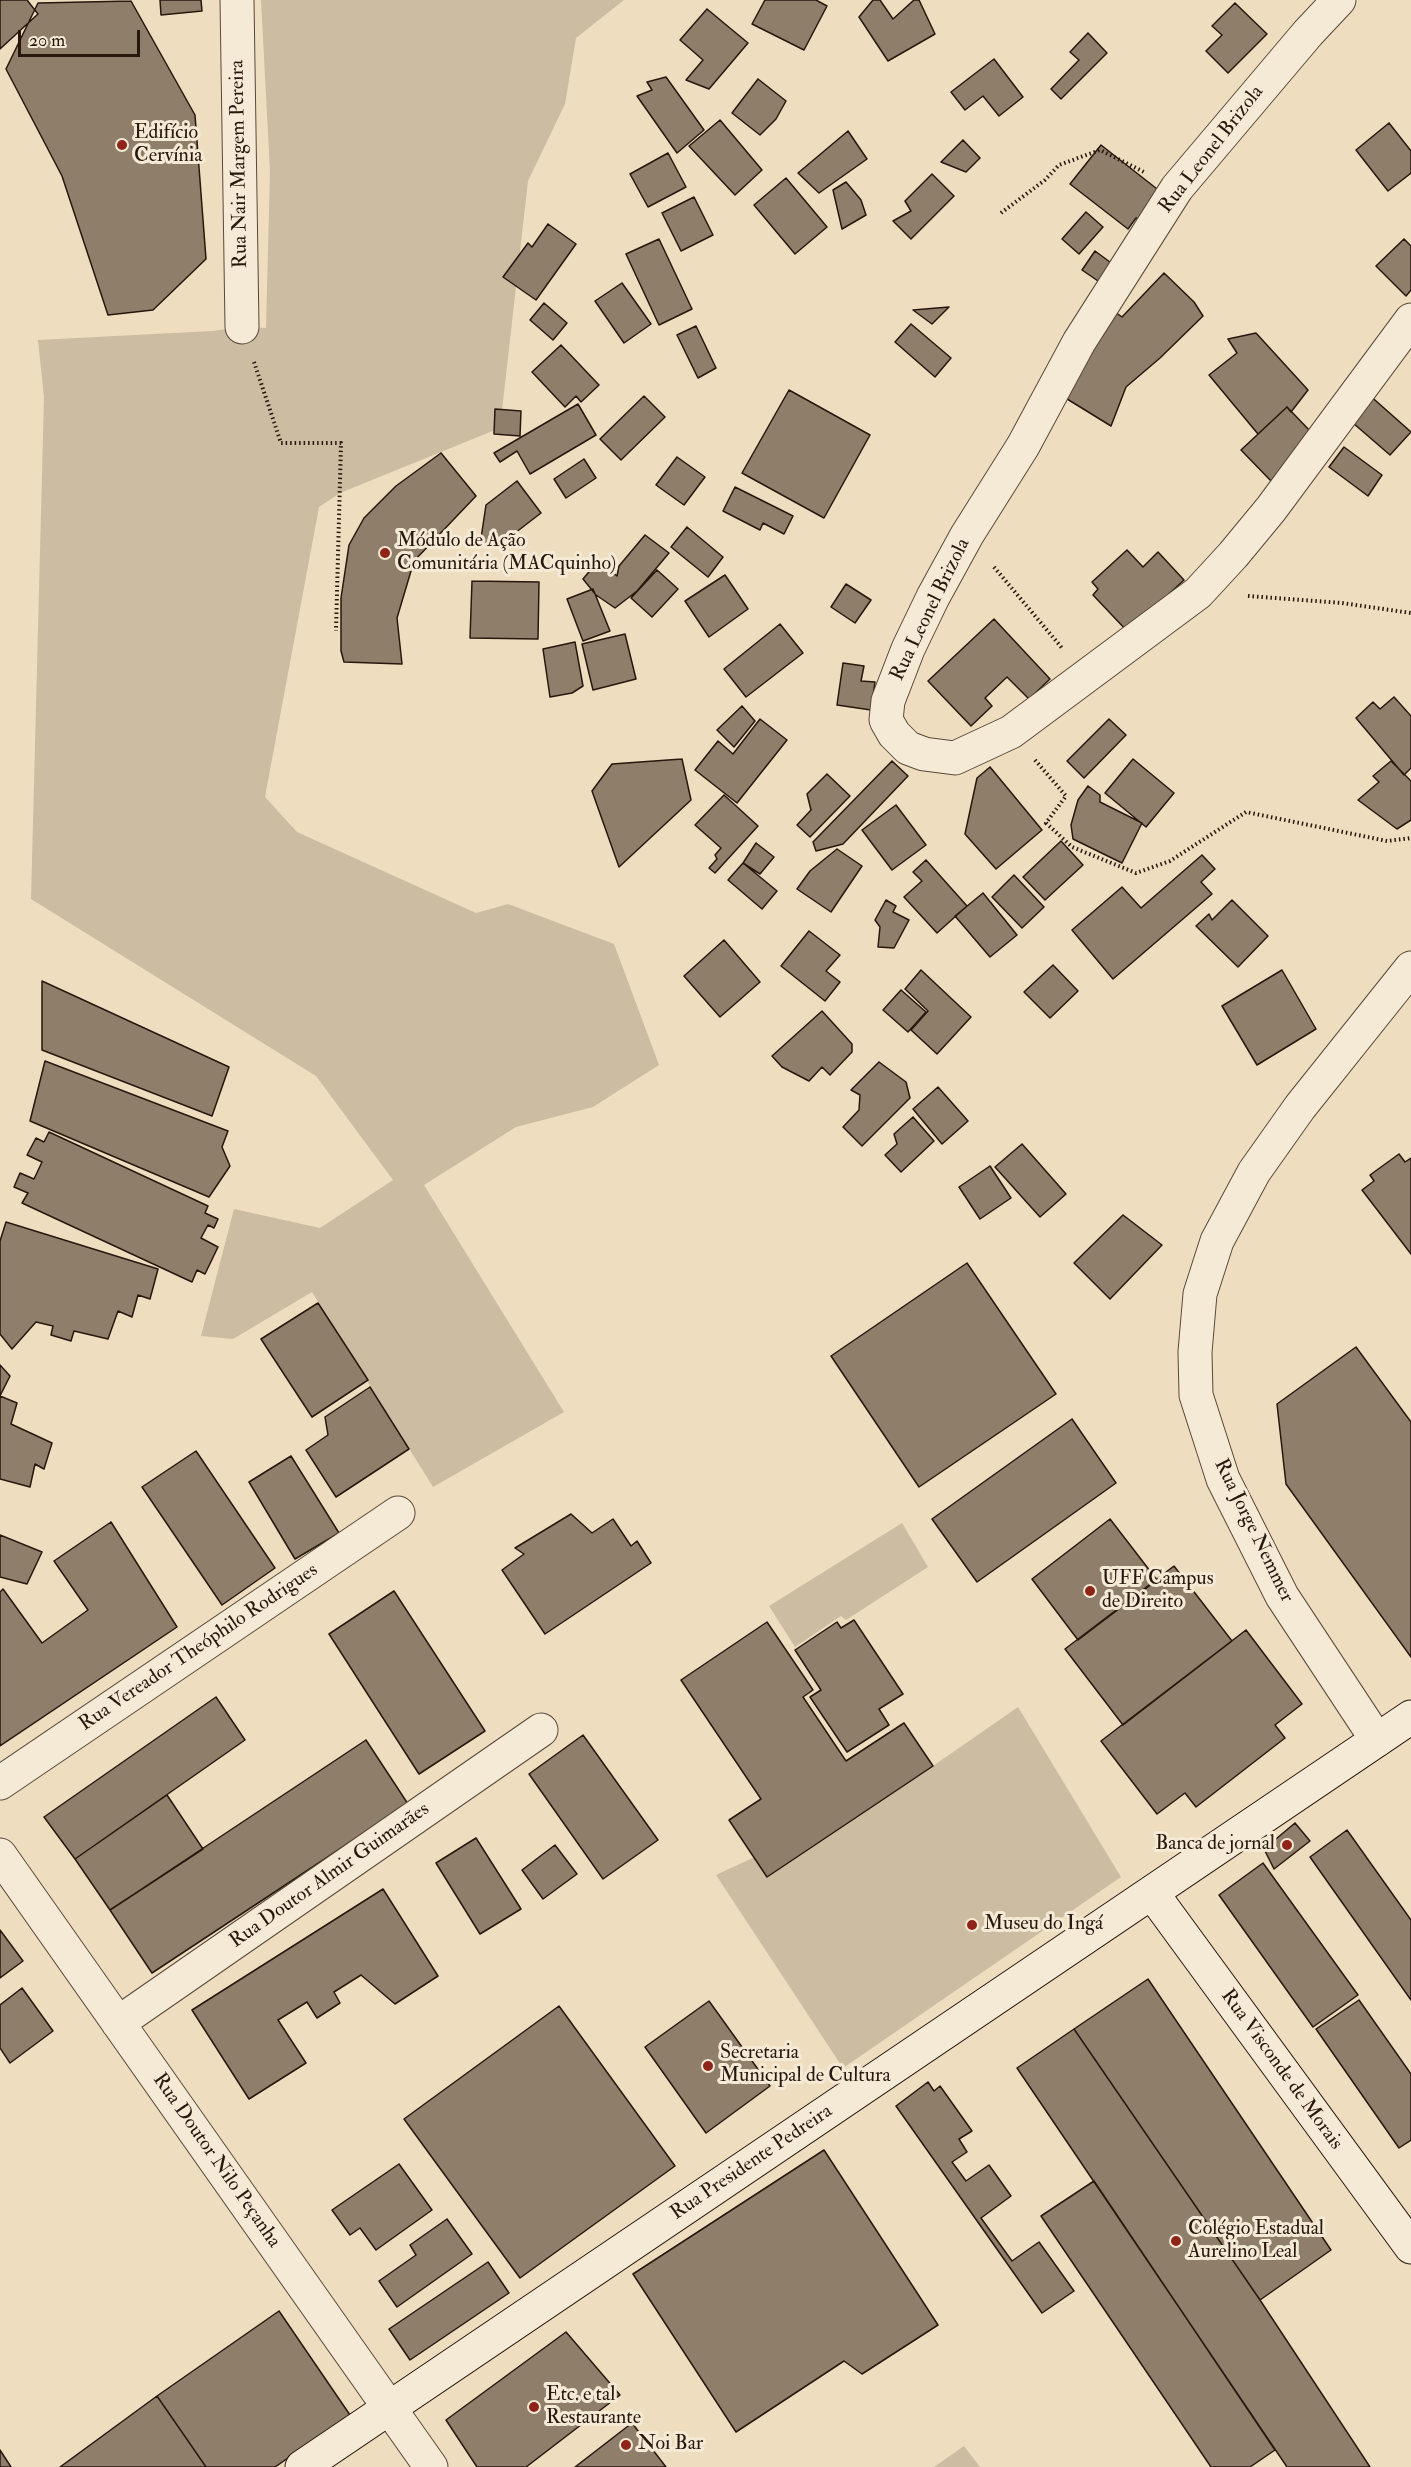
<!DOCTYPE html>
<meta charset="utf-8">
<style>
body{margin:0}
#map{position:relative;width:1411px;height:2467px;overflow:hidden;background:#eedebf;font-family:"IM FELL Double Pica",serif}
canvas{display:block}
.scale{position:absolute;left:18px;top:30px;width:122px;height:27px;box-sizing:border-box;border:3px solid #28170d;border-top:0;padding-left:8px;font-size:18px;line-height:21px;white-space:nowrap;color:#28170d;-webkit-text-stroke:4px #f4ead5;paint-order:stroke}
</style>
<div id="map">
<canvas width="1411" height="2467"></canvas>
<div class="scale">20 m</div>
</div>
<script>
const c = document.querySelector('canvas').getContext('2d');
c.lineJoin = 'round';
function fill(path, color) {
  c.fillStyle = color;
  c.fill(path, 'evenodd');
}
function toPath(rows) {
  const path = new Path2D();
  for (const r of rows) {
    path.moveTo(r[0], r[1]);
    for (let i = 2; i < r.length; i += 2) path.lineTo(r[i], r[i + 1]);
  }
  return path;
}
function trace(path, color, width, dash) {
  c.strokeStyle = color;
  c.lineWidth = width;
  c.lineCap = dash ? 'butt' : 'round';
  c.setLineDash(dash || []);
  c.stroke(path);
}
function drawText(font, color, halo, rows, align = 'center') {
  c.font = font + ' "IM FELL Double Pica",serif';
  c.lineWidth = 6;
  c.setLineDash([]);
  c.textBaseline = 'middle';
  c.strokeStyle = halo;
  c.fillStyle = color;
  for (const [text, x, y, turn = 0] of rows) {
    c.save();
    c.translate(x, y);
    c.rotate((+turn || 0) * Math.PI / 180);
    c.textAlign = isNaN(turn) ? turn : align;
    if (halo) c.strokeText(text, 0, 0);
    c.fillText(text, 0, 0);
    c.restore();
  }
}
fill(toPath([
 [261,0,624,0,576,38,565,104,528,181,500,428,340,493,319,507,265,797,297,832,476,913,508,904,614,944,659,1065,593,1107,516,1127,424,1185,564,1412,433,1487,312,1292,233,1339,201,1336,234,1209,320,1228,393,1180,316,1076,31,899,44,397,38,340,212,331,242,327,266,328,270,172],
 [902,1523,928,1567,846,1620,841,1616,795,1647,769,1606],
 [1018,1707,1121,1877,843,2068,716,1875,841,1817,922,1770,933,1766],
 [964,2446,980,2467,934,2467]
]), '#ccbca1');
const building = toPath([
 [0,0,27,0,38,14,0,49,0,0],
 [160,0,201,0,202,11,161,15,160,0],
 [765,0,816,0,827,6,804,50,752,24,765,0],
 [873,0,880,0,893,19,914,0,919,0,935,34,888,61,859,17,873,0],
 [131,1,195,115,206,259,153,310,108,315,62,176,6,69,38,3,131,1],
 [1235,3,1267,34,1228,73,1206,51,1222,35,1212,26,1235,3],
 [707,9,748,43,709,89,686,80,703,60,680,40,707,9],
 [1088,33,1107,53,1061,99,1051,89,1079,60,1070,52,1088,33],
 [994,59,1023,97,999,116,983,96,965,110,951,92,994,59],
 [666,77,704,130,677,153,637,96,652,90,647,82,666,77],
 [758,79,786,101,776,119,760,135,732,113,758,79],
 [720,120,762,170,735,195,689,146,720,120],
 [1389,123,1411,151,1411,173,1388,191,1356,150,1389,123],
 [848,131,867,159,819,193,798,173,848,131],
 [963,140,980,158,966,172,941,162,963,140],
 [1101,145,1166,196,1146,222,1136,218,1128,229,1070,184,1101,145],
 [668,153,686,187,648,207,630,174,668,153],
 [932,174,954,196,911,239,893,221,911,211,905,201,932,174],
 [786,178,827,227,795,254,754,205,786,178],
 [846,182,861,200,866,215,842,229,833,190,846,182],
 [694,197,713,235,681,251,662,213,694,197],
 [1086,212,1103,227,1079,254,1062,239,1086,212],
 [548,224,576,244,536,300,503,277,528,243,532,247,548,224],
 [659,239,692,309,659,325,626,254,659,239],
 [1404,239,1411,246,1411,290,1406,296,1376,266,1404,239],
 [1095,251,1114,265,1101,283,1082,270,1095,251],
 [1164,273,1194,302,1203,316,1160,358,1126,387,1111,426,1059,394,1107,306,1122,317,1164,273],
 [622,283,651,324,624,343,595,301,622,283],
 [544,303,567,323,553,340,530,320,544,303],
 [949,307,932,324,913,310,949,307],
 [911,324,951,358,935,377,895,342,911,324],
 [696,326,716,368,698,378,677,335,696,326],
 [1256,333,1308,390,1291,412,1287,407,1258,434,1209,375,1237,353,1228,339,1256,333],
 [561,345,599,385,581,402,576,396,565,407,532,372,561,345],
 [789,390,870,435,824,518,742,473,789,390],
 [1367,393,1411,432,1390,455,1353,423,1367,393],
 [644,396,665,417,621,460,600,439,644,396],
 [578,404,596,435,530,474,517,451,500,462,494,453,578,404],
 [1287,407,1312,433,1272,482,1241,450,1287,407],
 [495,409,521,411,520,436,494,434,495,409],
 [1344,447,1382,475,1368,496,1329,467,1344,447],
 [441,453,476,496,414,561,397,618,402,664,344,662,341,651,341,598,349,545,364,518,396,486,441,453],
 [677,457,705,477,684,505,656,485,677,457],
 [584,459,596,478,566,498,554,479,584,459],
 [517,481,541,513,515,533,505,548,480,545,486,505,517,481],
 [735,487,793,516,784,534,763,523,760,530,723,511,735,487],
 [687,527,723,557,708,577,671,547,687,527],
 [645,535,669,553,637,591,615,608,596,595,583,579,598,561,617,576,619,566,645,535],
 [1127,550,1143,567,1158,552,1184,580,1128,632,1093,595,1098,589,1092,582,1127,550],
 [657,570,678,589,652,617,631,598,657,570],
 [725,575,748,609,709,637,685,601,725,575],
 [472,581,539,582,538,639,470,638,472,581],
 [846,584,871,600,855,623,831,607,846,584],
 [593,589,610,631,583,641,567,599,593,589],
 [994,619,1050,679,1029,699,1007,677,985,698,992,706,971,726,928,681,994,619],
 [780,624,803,653,746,697,724,669,780,624],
 [625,634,636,679,593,690,582,644,625,634],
 [575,642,583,686,572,693,550,697,543,649,575,642],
 [843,663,864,666,861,681,875,682,871,710,837,705,843,663],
 [1394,697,1411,716,1411,768,1404,775,1356,718,1373,702,1380,709,1394,697],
 [742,706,755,721,734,747,717,730,742,706],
 [760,719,787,740,737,803,695,770,718,741,733,754,760,719],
 [1109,719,1126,735,1084,778,1067,761,1109,719],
 [682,759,691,800,619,867,592,791,612,764,682,759],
 [1133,759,1174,793,1146,827,1105,793,1133,759],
 [892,761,908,776,843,844,816,851,813,842,892,761],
 [1391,761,1411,781,1411,820,1397,829,1358,800,1379,782,1373,776,1391,761],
 [990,767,1042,830,996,869,965,834,977,778,990,767],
 [827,774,850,796,810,837,797,825,811,810,807,794,827,774],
 [1088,786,1100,795,1100,802,1142,823,1122,863,1073,839,1071,825,1078,800,1088,786],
 [724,795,758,826,715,873,709,868,717,859,715,855,721,848,695,825,724,795],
 [896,805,926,845,892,870,862,830,896,805],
 [1061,841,1083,865,1045,900,1023,877,1061,841],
 [756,843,774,857,760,874,743,863,756,843],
 [837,849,862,866,831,912,797,889,810,871,837,849],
 [1202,855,1215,869,1201,882,1212,894,1113,979,1072,930,1122,887,1141,908,1202,855],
 [926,860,967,906,937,933,904,897,922,881,913,872,926,860],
 [743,863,777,891,762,909,728,880,743,863],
 [1014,875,1044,907,1022,928,992,897,1014,875],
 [983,893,1017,935,990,957,955,916,983,893],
 [886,900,896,906,893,912,909,920,894,948,878,947,880,927,875,920,886,900],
 [1232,900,1268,936,1238,967,1196,926,1209,914,1212,920,1232,900],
 [809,931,840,955,826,971,840,982,825,1001,781,966,809,931],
 [724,940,760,982,720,1017,684,976,724,940],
 [1053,965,1078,991,1050,1018,1024,992,1053,965],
 [921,970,971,1017,937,1054,911,1030,928,1011,905,989,921,970],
 [1282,970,1316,1029,1257,1065,1222,1006,1282,970],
 [42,981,229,1067,212,1116,42,1050,42,981],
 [901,990,926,1012,908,1032,883,1010,901,990],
 [822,1011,852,1044,852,1052,830,1075,822,1067,809,1081,782,1067,772,1056,822,1011],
 [45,1061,228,1131,222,1147,230,1166,209,1197,30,1121,45,1061],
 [879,1062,906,1082,910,1098,862,1146,843,1127,859,1110,860,1095,851,1090,879,1062],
 [938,1087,968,1121,942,1144,913,1109,938,1087],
 [913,1117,934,1141,901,1172,885,1155,897,1144,894,1134,913,1117],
 [49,1132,208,1206,205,1213,218,1219,214,1228,208,1225,201,1238,218,1247,205,1274,197,1270,192,1282,22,1203,28,1193,14,1187,20,1173,34,1179,42,1162,27,1155,36,1138,44,1142,49,1132],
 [1022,1144,1066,1194,1040,1217,995,1167,1022,1144],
 [1399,1154,1405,1162,1411,1158,1411,1254,1362,1190,1374,1181,1370,1175,1399,1154],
 [990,1166,1011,1198,980,1219,959,1187,990,1166],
 [1123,1215,1162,1245,1110,1299,1074,1263,1123,1215],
 [6,1222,158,1269,150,1299,138,1295,132,1317,118,1311,108,1339,74,1331,71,1341,51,1335,53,1326,36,1322,12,1349,0,1334,0,1241,6,1222],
 [967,1263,1056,1394,919,1487,831,1356,967,1263],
 [318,1303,368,1380,312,1417,261,1339,318,1303],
 [1356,1347,1411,1422,1411,1657,1286,1484,1277,1404,1356,1347],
 [0,1365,10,1376,0,1396,17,1403,11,1424,52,1443,44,1469,35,1464,30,1487,0,1479,0,1365],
 [370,1387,409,1449,336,1497,306,1450,328,1435,325,1417,370,1387],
 [1072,1419,1116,1483,977,1582,932,1519,1072,1419],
 [196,1451,275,1568,222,1605,142,1487,196,1451],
 [291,1456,339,1533,295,1559,249,1482,291,1456],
 [571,1514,592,1533,613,1519,631,1546,637,1541,651,1563,545,1634,502,1570,524,1554,515,1548,571,1514],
 [1110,1519,1157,1580,1078,1640,1032,1579,1110,1519],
 [111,1522,177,1627,0,1746,0,1592,3,1589,42,1643,88,1610,54,1561,111,1522],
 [0,1535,42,1552,27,1584,0,1577,0,1535],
 [1174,1566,1232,1641,1123,1725,1065,1649,1174,1566],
 [394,1591,485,1731,419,1774,329,1634,394,1591],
 [854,1620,903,1694,879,1709,889,1725,847,1752,810,1697,821,1690,795,1650,837,1622,841,1628,854,1620],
 [767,1622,813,1690,803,1697,846,1761,904,1723,933,1766,767,1877,729,1820,761,1799,681,1680,767,1622],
 [1246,1630,1302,1704,1275,1725,1285,1738,1196,1807,1185,1793,1157,1814,1101,1741,1246,1630],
 [216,1697,245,1740,75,1859,44,1817,216,1697],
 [583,1735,658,1840,603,1879,529,1774,583,1735],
 [366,1740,408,1804,152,1973,110,1910,366,1740],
 [167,1795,203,1849,110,1910,75,1859,167,1795],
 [1295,1823,1310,1841,1274,1869,1264,1849,1295,1823],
 [1347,1830,1411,1920,1411,2000,1310,1857,1347,1830],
 [476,1838,521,1909,480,1934,436,1863,476,1838],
 [555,1845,577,1874,543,1899,522,1870,555,1845],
 [1263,1863,1358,1995,1313,2027,1219,1895,1263,1863],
 [383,1889,438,1976,395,2004,361,1975,334,1992,340,2003,317,2018,307,2002,278,2020,306,2063,249,2099,192,2010,383,1889],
 [0,1930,23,1961,0,1978,0,1930],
 [1148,1979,1331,2250,1260,2300,1074,2029,1148,1979],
 [22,1988,53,2031,10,2063,0,2048,0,2005,22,1988],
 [1359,2000,1411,2074,1411,2140,1399,2148,1316,2029,1359,2000],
 [709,2001,770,2086,706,2133,645,2047,709,2001],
 [559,2006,675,2166,520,2278,404,2119,559,2006],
 [1074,2029,1260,2300,1370,2467,1287,2467,1017,2068,1074,2029],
 [928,2082,934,2091,940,2086,972,2131,959,2139,967,2152,952,2162,966,2181,989,2165,1011,2196,981,2218,1012,2261,1039,2242,1074,2291,1042,2313,896,2106,928,2082],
 [824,2150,938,2325,862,2374,844,2361,736,2432,633,2274,824,2150],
 [399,2164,432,2210,376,2250,360,2228,350,2235,332,2210,399,2164],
 [1094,2181,1275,2450,1250,2467,1211,2467,1041,2216,1094,2181],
 [447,2219,472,2254,397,2307,379,2281,416,2255,410,2245,447,2219],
 [488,2262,509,2293,410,2360,389,2329,488,2262],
 [279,2311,350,2415,275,2467,206,2467,157,2396,279,2311],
 [566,2332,620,2395,526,2467,477,2467,446,2420,566,2332],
 [157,2396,206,2467,60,2467,157,2396],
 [632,2423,666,2467,575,2467,632,2423],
 [0,2450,11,2467,0,2467,0,2450]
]);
fill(building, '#8f7e6a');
trace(building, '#28170d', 1.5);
const street = toPath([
 [237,0,242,327],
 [1339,0,1308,33,1177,188,1079,342,1023,446,967,535,933,597,908,649,888,701,886,720,894,734,908,748,924,754,955,758,1011,732,1198,593,1233,555,1271,509,1411,320],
 [1377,1740,1282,1596,1223,1479,1196,1395,1195,1352,1200,1294,1217,1241,1254,1172,1300,1107,1411,968],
 [0,1783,398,1513],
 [0,1855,431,2467],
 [118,2023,541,1730]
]);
const secondary = toPath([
 [1152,1893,1411,2247],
 [302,2467,1411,1717]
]);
trace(street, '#5a493a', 35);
trace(secondary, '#28170d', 35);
trace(toPath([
 [1001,213,1045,180,1059,165,1100,150,1144,172],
 [254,362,281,443,341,443,336,631],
 [994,567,1062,648],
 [1248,596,1342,603,1411,613],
 [1035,760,1066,796,1046,823,1072,847,1136,873,1170,861,1246,812,1387,841,1411,838]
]), '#28170d', 4, [1.5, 3]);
trace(street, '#f4ead5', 33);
trace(secondary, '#f4ead5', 33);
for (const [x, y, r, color] of [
 [122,145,6,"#8f2418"],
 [385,553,6,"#8f2418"],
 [1090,1591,6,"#8f2418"],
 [1287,1845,6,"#8f2418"],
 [972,1925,6,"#8f2418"],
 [708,2066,6,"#8f2418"],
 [1176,2241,6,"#8f2418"],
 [534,2407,6,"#8f2418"],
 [626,2445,6,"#8f2418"]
]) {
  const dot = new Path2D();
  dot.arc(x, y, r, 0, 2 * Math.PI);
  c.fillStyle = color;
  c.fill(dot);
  trace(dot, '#f4ead5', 2);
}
drawText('20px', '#28170d', '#f4ead5', [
 ["Edifício",134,134],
 ["Cervínia",134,157],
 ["Módulo de Ação",397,542],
 ["Comunitária (MACquinho)",397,565],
 ["UFF Campus",1102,1580],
 ["de Direito",1102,1603],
 ["Banca de jornal",1275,1845,"right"],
 ["Museu do Ingá",984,1925],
 ["Secretaria",720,2054],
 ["Municipal de Cultura",720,2077],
 ["Colégio Estadual",1188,2230],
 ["Aurelino Leal",1188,2253],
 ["Etc. e tal",546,2396],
 ["Restaurante",546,2419],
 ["Noi Bar",638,2445]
], 'left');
drawText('20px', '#28170d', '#f4ead5', [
 ["Rua Leonel Brizola",1212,150,-52],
 ["Rua Nair Margem Pereira",240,164,-91],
 ["Rua Leonel Brizola",931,610,-64],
 ["Rua Jorge Nemmer",1253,1531,64],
 ["Rua Vereador Theóphilo Rodrigues",199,1648,-34],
 ["Rua Doutor Almir Guimarães",330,1876,-35],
 ["Rua Visconde de Morais",1281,2070,54],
 ["Rua Doutor Nilo Peçanha",216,2161,55],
 ["Rua Presidente Pedreira",752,2163,-34]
]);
</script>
